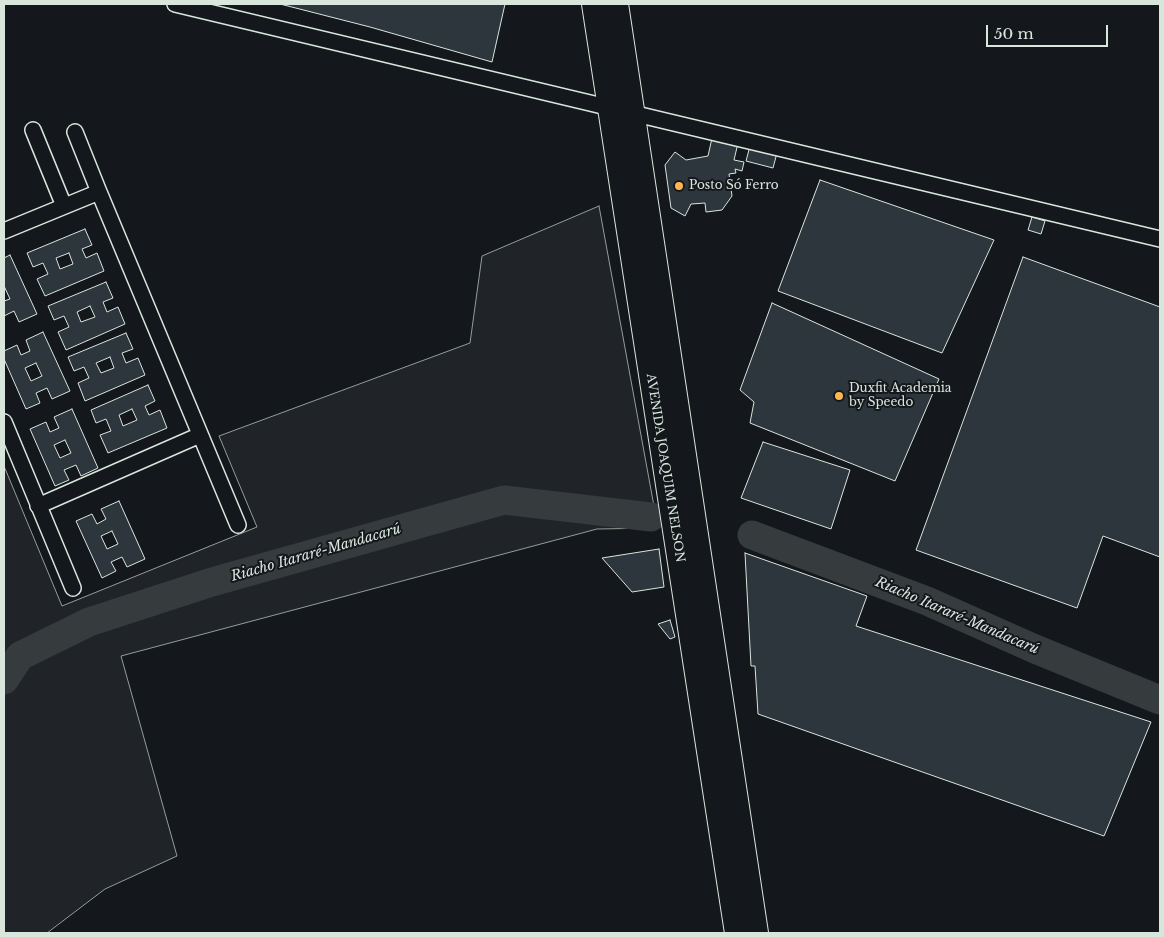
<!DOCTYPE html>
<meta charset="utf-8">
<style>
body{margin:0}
#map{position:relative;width:1164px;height:937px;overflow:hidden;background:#14181c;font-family:"Libre Baskerville",serif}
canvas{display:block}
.frame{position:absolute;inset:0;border:5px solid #d8e6dc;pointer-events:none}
.scale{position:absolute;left:986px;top:25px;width:122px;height:22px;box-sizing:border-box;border:2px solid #d8e6dc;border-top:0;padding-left:6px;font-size:15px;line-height:18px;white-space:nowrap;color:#d8e6dc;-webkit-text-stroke:4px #14181c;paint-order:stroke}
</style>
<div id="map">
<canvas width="1164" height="937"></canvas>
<div class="frame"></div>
<div class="scale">50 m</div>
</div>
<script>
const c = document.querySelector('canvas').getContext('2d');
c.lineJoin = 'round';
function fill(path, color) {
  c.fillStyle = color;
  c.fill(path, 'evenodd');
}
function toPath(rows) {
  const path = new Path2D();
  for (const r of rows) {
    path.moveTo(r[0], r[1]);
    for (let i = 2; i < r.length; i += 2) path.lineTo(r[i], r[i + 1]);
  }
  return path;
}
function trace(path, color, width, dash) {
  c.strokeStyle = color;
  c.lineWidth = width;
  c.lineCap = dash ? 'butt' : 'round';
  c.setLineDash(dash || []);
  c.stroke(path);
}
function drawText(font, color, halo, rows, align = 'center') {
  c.font = font + ' "Libre Baskerville",serif';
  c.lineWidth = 4;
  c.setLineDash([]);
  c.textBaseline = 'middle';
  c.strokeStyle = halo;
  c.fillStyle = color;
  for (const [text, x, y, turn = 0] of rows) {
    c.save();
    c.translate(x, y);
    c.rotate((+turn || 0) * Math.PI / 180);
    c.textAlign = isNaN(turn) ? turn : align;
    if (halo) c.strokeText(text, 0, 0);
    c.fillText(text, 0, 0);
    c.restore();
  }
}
const green = toPath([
 [599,206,658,528,597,529,121,656,177,856,105,889,47,933,4,933,4,466,62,606,257,527,219,436,470,343,482,256,599,206]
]);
fill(green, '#202428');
trace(green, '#939e99', 1);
trace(toPath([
 [752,535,927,601,1035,649,1160,700],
 [4,680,20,656,89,622,212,582,504,500,651,517]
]), '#363b3e', 29);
const building = toPath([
 [280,4,505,4,492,62,370,27,280,4],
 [712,138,738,143,734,160,744,162,742,171,735,169,736,173,729,174,732,196,722,210,706,212,705,203,691,204,685,216,671,208,665,165,675,152,686,160,708,156,712,138],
 [750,146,777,153,773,168,746,161,750,146],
 [820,180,994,240,942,353,778,291,820,180],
 [1032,217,1045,221,1041,234,1028,230,1032,217],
 [85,229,92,245,82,249,86,258,97,253,104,271,45,296,37,279,48,274,43,263,33,267,27,253,85,229],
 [69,253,73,264,60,269,56,258,69,253],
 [10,255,37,314,19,322,14,311,4,316,4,301,10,299,4,286,4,258,10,255],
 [1023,257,1160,307,1160,557,1103,536,1077,608,916,550,1023,257],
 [106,282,113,298,103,302,107,312,118,307,125,324,66,350,58,332,69,327,64,316,54,320,48,306,106,282],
 [90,306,95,317,81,322,77,312,90,306],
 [772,303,939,379,895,481,750,423,754,402,740,390,772,303],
 [43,332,70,391,52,399,47,388,36,393,40,403,26,409,4,359,4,351,17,345,21,355,30,351,26,340,43,332],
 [36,363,42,376,31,381,25,368,36,363],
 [126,333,133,349,122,353,126,363,138,358,145,375,85,401,78,383,89,378,84,367,74,371,68,357,126,333],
 [110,357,114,368,101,373,96,363,110,357],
 [148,385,155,401,145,406,149,415,160,410,167,428,108,453,100,435,111,431,106,419,96,423,91,410,148,385],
 [132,409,137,420,123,426,119,415,132,409],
 [72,409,98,468,81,476,76,465,64,470,69,480,55,486,30,429,46,422,50,432,59,428,54,417,72,409],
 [65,440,71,453,60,458,54,445,65,440],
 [763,442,850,470,831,529,741,498,763,442],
 [119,501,145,559,127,567,122,557,111,562,116,571,102,578,76,521,92,514,97,524,106,519,101,509,119,501],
 [112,531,118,544,107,549,101,536,112,531],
 [659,549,664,587,632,592,602,558,659,549],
 [745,553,867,596,856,626,1151,722,1104,836,758,714,755,666,751,666,745,553],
 [670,620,675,637,670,639,658,624,670,620]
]);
fill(building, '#2c363c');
trace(building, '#d8e6dc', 1);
const street = toPath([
 [175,4,1160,239],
 [33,130,64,206],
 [75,132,99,192],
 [4,231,99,192,238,525],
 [4,422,73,588],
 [38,506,200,435]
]);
const primary = toPath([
 [594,4,737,933],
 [616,4,756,933]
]);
trace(street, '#d8e6dc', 18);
trace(primary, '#d8e6dc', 26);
trace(street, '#14181c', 15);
trace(primary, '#14181c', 24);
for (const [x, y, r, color] of [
 [679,186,5,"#ffb74d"],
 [839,396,5,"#ffb74d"]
]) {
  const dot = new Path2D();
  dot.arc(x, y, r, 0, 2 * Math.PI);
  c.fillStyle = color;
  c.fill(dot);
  trace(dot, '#14181c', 2);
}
drawText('12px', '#d8e6dc', '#14181c', [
 ["Posto Só Ferro",689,186],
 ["Duxfit Academia",849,389],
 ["by Speedo",849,403]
], 'left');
drawText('12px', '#d8e6dc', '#14181c', [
 ["AVENIDA JOAQUIM NELSON",665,468,81]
]);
drawText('italic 14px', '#d8e6dc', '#14181c', [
 ["Riacho Itararé-Mandacarú",316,553,-16],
 ["Riacho Itararé-Mandacarú",957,616,23]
]);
</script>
